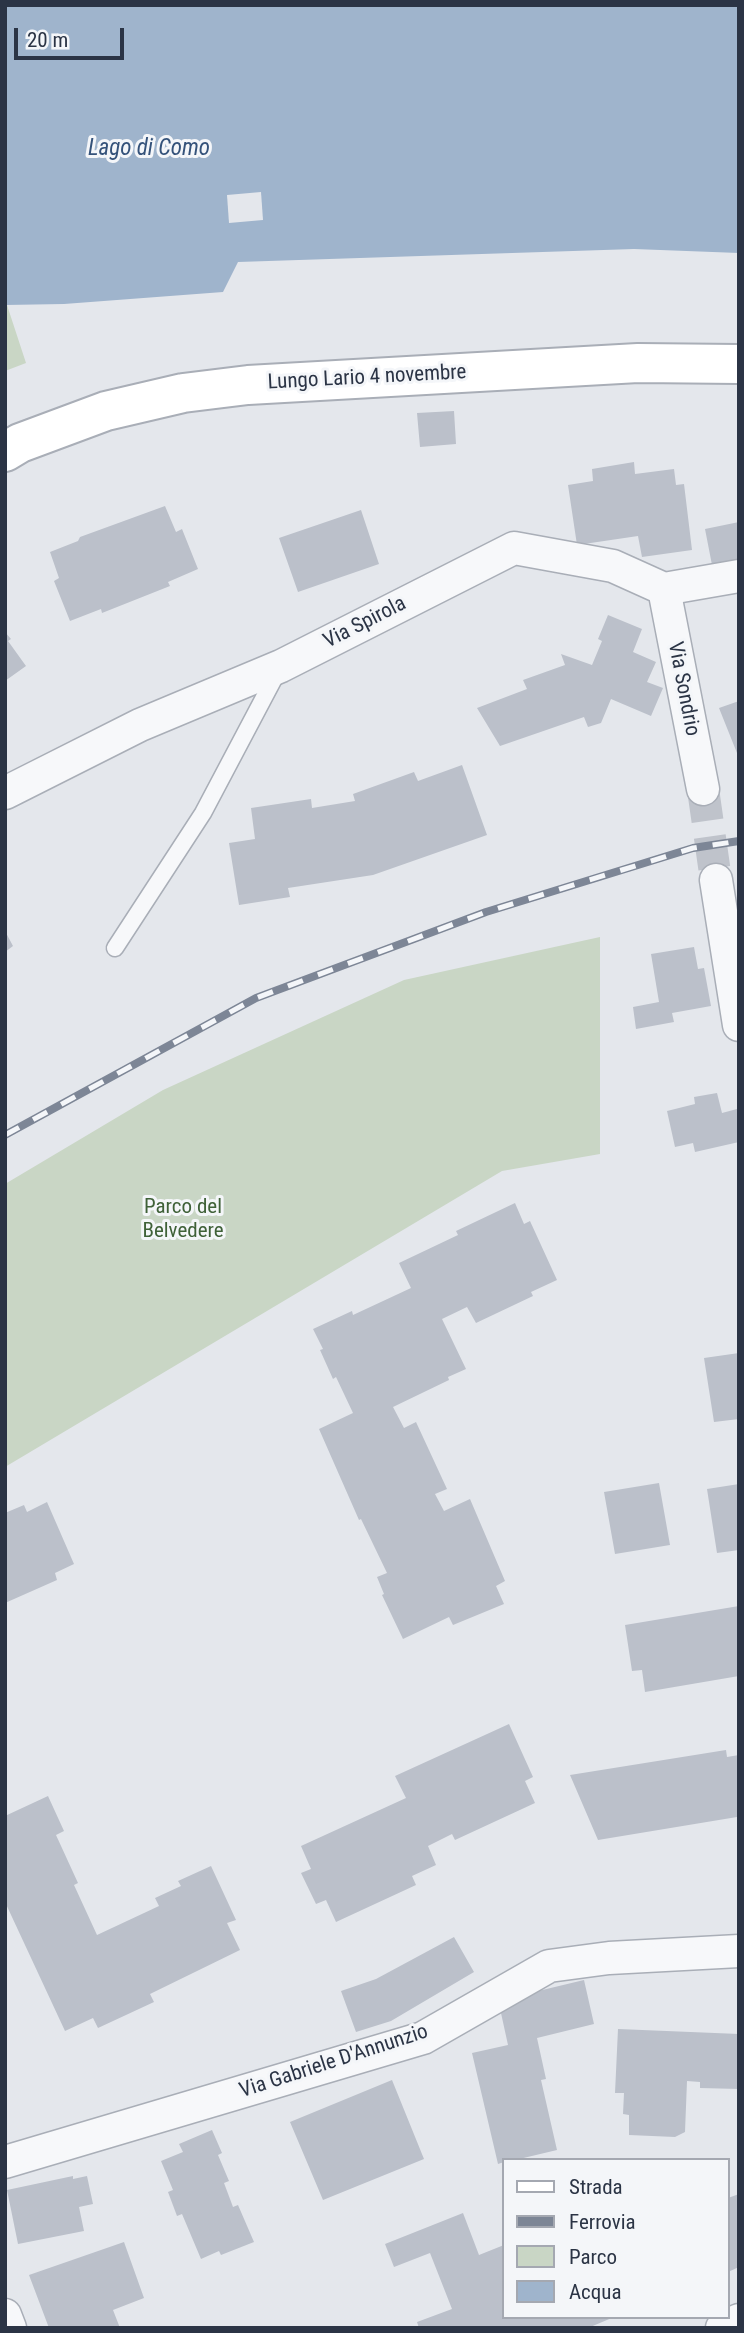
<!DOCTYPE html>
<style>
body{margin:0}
#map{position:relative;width:744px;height:2333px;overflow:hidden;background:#e4e7ec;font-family:"Roboto Condensed",sans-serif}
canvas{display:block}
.frame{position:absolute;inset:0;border:7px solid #2b3445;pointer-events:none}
.legend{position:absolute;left:502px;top:2158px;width:228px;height:161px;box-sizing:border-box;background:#f4f6f9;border:2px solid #a4a8b1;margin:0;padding:9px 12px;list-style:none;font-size:21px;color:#2b3445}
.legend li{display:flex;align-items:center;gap:14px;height:35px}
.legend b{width:35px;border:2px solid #a4a8b1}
.scale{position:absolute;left:14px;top:28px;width:110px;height:32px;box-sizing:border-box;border:4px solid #2b3445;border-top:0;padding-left:9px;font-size:21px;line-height:24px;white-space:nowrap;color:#2b3445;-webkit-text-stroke:5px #f4f6f9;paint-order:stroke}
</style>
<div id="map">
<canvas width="744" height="2333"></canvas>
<div class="frame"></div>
<ul class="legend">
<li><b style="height:9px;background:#fff"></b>Strada</li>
<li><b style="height:9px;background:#7d8696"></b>Ferrovia</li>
<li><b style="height:19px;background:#c9d6c5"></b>Parco</li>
<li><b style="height:19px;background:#9fb4cc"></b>Acqua</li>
</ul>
<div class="scale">20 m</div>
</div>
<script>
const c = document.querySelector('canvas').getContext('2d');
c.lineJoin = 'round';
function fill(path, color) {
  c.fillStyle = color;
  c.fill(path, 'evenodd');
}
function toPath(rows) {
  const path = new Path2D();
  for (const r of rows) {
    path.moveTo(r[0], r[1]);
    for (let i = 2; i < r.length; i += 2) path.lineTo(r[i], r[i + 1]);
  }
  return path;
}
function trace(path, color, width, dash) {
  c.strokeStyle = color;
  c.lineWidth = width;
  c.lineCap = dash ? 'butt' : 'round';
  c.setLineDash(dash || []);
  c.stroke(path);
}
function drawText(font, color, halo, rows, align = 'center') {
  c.font = font + ' "Roboto Condensed",sans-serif';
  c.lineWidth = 6;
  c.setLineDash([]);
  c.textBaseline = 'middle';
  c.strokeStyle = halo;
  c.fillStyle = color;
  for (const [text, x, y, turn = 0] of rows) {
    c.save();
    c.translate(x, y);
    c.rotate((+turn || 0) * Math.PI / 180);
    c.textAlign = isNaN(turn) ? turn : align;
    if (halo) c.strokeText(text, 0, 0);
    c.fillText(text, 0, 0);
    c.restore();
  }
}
fill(toPath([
 [5,305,7,305,26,363,5,371],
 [600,937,600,1154,502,1171,5,1467,5,1184,163,1090,404,980]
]), '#c9d6c5');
fill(toPath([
 [5,5,739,5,739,253,634,249,238,262,223,292,64,304,5,305]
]), '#9fb4cc');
fill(toPath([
 [261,192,263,220,229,223,227,195]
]), '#e4e7ec');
fill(toPath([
 [454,411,456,444,420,447,417,413],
 [634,462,635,474,674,469,676,485,684,484,692,550,642,557,638,536,577,545,568,485,593,481,592,469],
 [165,506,176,532,182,529,198,569,168,582,170,586,102,613,101,609,70,621,54,581,59,578,50,552,78,541,80,537],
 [361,510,379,564,298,592,279,538],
 [739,522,739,560,712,565,705,529],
 [608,615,642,629,633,652,656,662,647,682,663,688,651,716,611,699,601,723,588,727,584,717,500,746,477,708,527,689,523,680,565,665,561,654,592,665,602,641,598,639],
 [5,632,11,639,8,641,26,666,5,681],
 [739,701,739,758,719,708],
 [462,765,487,835,373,875,288,888,290,897,239,905,229,843,255,839,251,808,311,799,312,808,355,801,353,794,414,772,418,781],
 [5,931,13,946,5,952],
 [694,947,698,969,704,968,711,1006,672,1013,674,1022,636,1029,633,1007,659,1002,651,954],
 [717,1093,722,1113,737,1109,739,1142,695,1152,693,1143,675,1147,667,1111,695,1104,694,1097],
 [515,1203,524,1224,530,1221,557,1280,531,1292,533,1296,476,1323,467,1307,442,1319,466,1369,448,1377,449,1380,393,1407,404,1428,416,1422,447,1489,435,1494,444,1511,470,1499,505,1581,496,1586,504,1604,453,1625,449,1617,403,1639,382,1595,384,1594,377,1577,387,1573,361,1519,359,1520,319,1429,353,1413,336,1377,333,1379,320,1350,323,1349,313,1329,352,1311,353,1315,411,1288,399,1263,458,1235,456,1231],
 [739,1353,739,1419,714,1422,704,1358],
 [659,1483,670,1545,615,1554,604,1492],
 [739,1484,739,1550,717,1553,707,1489],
 [47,1502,74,1564,55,1573,57,1580,5,1603,5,1513,24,1505,27,1512],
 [739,1606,739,1676,645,1692,642,1670,632,1671,625,1625],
 [509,1724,533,1777,525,1781,535,1803,455,1840,452,1834,428,1846,436,1865,412,1876,416,1885,336,1922,326,1900,316,1904,301,1873,311,1869,301,1846,406,1798,395,1776],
 [726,1750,727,1757,739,1755,737,1817,598,1840,570,1775],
 [48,1796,64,1831,56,1835,78,1883,74,1885,97,1935,159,1906,155,1898,181,1886,178,1881,211,1866,236,1920,227,1923,240,1950,150,1994,154,2002,98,2028,93,2018,65,2031,5,1902,5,1816],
 [454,1937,474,1972,391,2021,356,2032,341,1991,376,1979],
 [584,1980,594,2024,537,2038,546,2079,541,2080,557,2150,515,2160,504,2160,504,2162,498,2164,472,2053,508,2045,501,2013,534,1992],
 [618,2029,739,2034,739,2089,700,2088,700,2082,687,2081,685,2132,675,2137,629,2135,629,2115,623,2114,624,2093,615,2093],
 [392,2080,424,2159,323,2200,290,2122],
 [212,2130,222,2153,218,2155,229,2181,224,2183,233,2207,238,2205,254,2242,221,2255,219,2251,201,2259,182,2214,177,2216,168,2192,173,2190,161,2161,183,2152,179,2144],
 [73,2176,73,2179,87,2176,93,2204,79,2207,84,2231,18,2244,7,2190],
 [739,2194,739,2267,728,2272,728,2198],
 [463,2213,479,2255,504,2245,504,2317,614,2317,588,2328,419,2328,417,2322,452,2309,430,2253,394,2267,385,2244],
 [124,2242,144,2298,113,2310,120,2328,49,2328,29,2275]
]), '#bbc0ca');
trace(toPath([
 [703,789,716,880]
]), '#bfc3cb', 32, [32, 16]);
const lane = toPath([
 [115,948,203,813,278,671]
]);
const street = toPath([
 [664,589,703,789],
 [5,793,140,725,281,666,514,548,613,566,664,589,739,576],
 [716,880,739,1025],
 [5,2162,423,2038,549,1966,609,1958,739,1951],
 [5,2315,10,2328],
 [722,2328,739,2320]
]);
const secondary = toPath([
 [5,452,20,443,106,411,183,393,248,385,638,363,739,364]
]);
trace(lane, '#a9aeb7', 19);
trace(street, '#a9aeb7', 35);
trace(secondary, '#a9aeb7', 42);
trace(lane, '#f7f8fa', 16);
trace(street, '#f7f8fa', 32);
trace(secondary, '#fff', 38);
const rail = toPath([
 [5,1135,256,998,486,912,693,848,739,841]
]);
trace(rail, '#7d8696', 8);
trace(rail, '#f4f6f9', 5, [16]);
drawText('21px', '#2b3445', '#f4f6f9', [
 ["Lungo Lario 4 novembre",367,378,-3],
 ["Via Spirola",365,623,-27],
 ["Via Sondrio",683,689,79],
 ["Via Gabriele D'Annunzio",334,2062,-18]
]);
drawText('21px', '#3f6138', '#f4f6f9', [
 ["Parco del",183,1208],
 ["Belvedere",183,1232]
]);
drawText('italic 23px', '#34527a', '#f4f6f9', [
 ["Lago di Como",149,149]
]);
</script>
